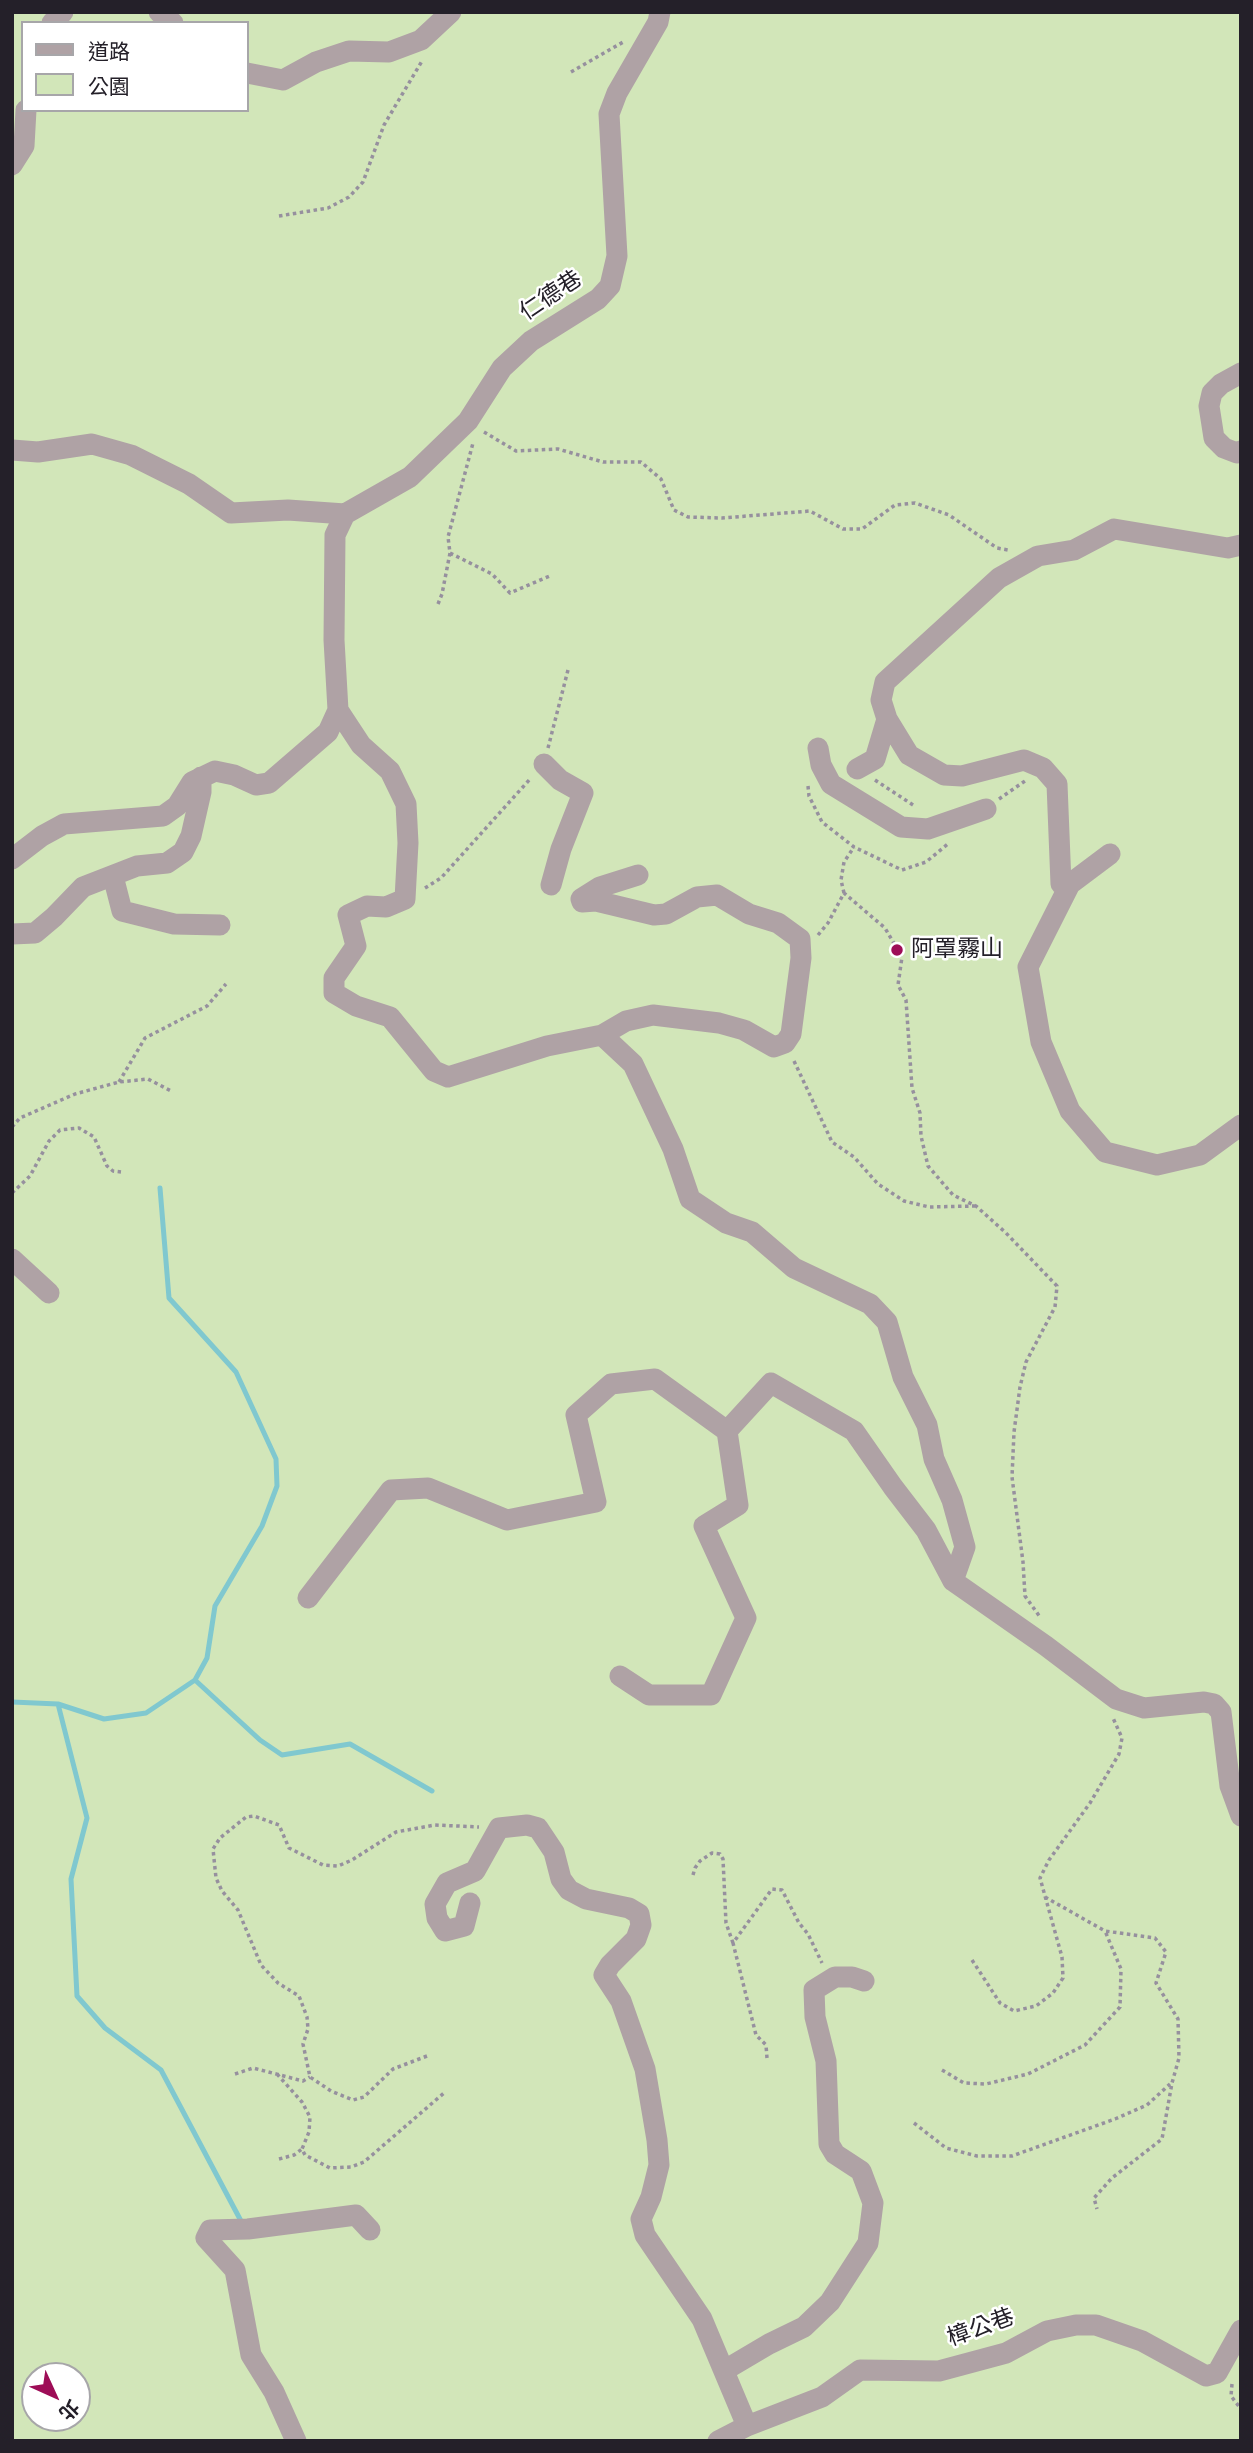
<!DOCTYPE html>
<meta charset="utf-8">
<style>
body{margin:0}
#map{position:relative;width:1253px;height:2453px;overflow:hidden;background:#f2e9fc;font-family:Manrope,"Noto Sans TC",sans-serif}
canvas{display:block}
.frame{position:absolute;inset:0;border:14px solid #242029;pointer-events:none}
.legend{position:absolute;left:21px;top:21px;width:228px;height:91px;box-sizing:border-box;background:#fff;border:2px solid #a7a6a9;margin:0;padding:9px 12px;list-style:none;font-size:21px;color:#242029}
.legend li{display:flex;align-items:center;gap:14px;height:35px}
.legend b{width:35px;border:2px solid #a7a6a9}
.north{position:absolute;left:21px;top:2362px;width:70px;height:70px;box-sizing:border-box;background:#fff;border:2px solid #a7a6a9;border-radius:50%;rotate:135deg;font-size:19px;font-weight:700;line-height:28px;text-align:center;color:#242029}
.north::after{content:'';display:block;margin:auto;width:24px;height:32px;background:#9e0d57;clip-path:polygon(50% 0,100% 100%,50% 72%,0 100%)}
</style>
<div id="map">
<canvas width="1253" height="2453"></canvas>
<div class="frame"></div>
<ul class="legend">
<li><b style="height:9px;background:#afa2a5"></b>道路</li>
<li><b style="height:19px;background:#d2e6b9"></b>公園</li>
</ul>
<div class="north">北</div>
</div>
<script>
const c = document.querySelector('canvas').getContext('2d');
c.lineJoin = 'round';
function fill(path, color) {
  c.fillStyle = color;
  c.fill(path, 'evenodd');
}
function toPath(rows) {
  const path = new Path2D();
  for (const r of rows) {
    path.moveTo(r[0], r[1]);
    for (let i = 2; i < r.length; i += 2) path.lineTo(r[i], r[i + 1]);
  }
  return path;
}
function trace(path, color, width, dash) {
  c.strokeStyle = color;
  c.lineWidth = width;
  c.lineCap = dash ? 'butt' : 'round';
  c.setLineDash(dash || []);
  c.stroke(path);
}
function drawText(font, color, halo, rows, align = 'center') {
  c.font = font + ' Manrope,"Noto Sans TC",sans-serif';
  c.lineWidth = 5;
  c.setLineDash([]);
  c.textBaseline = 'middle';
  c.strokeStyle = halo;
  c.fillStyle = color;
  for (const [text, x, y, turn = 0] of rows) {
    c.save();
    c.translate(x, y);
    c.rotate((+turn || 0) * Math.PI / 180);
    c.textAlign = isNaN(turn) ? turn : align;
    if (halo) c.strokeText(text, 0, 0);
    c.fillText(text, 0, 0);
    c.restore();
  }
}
fill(toPath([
 [12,12,1241,12,1241,2441,12,2441],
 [23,23,247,23,247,110,23,110],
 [35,2376,77,2376,77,2418,35,2418]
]), '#d2e6b9');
trace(toPath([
 [195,1680,260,1740,282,1755,350,1744,432,1791],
 [12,1702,58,1704,104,1719,146,1713,195,1680,207,1658,215,1606,262,1526,277,1486,276,1459,236,1372,169,1298,160,1188],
 [58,1704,87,1818,71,1879,77,1996,105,2028,161,2070,241,2221]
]), '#80c8cf', 5);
trace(toPath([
 [571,72,625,41],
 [279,216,328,208,349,197,363,182,384,125,422,61],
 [484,432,516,451,558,449,603,462,641,462,661,479,674,510,688,517,722,518,810,511,843,529,862,529,895,505,915,503,949,515,997,548,1008,550],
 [450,553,492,574,510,593,552,575],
 [438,604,442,594,450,553,448,537,473,443],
 [548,748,568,670],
 [875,780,913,805],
 [808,786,809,796,822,822,854,847,902,870,926,862,949,843],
 [999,799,1025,781],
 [425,888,441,878,531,778],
 [844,893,841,880,844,862,854,847],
 [818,935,828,923,844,893,885,928,902,957,898,985,906,1000,912,1088,920,1113,921,1136,928,1166,953,1195,976,1206,1006,1233,1057,1286,1055,1307,1026,1362,1020,1387,1014,1432,1012,1477,1023,1562,1025,1596,1040,1617],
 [794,1061,832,1142,854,1157,878,1184,904,1201,929,1207,975,1206],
 [119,1082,145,1038,207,1006,226,984],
 [12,1127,20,1118,75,1094,119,1082,148,1079,173,1092],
 [12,1193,30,1176,49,1141,60,1130,79,1128,94,1137,107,1166,113,1171,121,1172],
 [693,1875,695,1868,700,1861,712,1853,720,1854,723,1859,726,1923,733,1943],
 [1045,1897,1105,1931,1155,1938,1166,1952,1156,1983,1178,2019,1179,2058,1172,2083,1162,2139,1112,2178,1094,2198,1097,2209],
 [972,1960,1000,2003,1014,2011,1036,2006,1053,1993,1063,1978,1062,1957,1040,1878,1049,1860,1090,1803,1119,1754,1122,1738,1113,1718],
 [427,2056,393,2069,364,2097,353,2100,331,2091,310,2077,303,2044,308,2029,307,2017,299,1996,278,1983,261,1965,238,1910,222,1891,216,1878,213,1849,220,1838,246,1817,254,1816,279,1825,289,1848,323,1865,338,1866,352,1860,396,1832,435,1825,479,1827],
 [767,2058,766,2045,756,2035,733,1943,772,1889,782,1890,799,1923,808,1934,822,1963],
 [942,2070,964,2083,986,2084,1028,2074,1085,2045,1120,2007,1121,1969,1105,1931],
 [235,2074,253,2068,303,2081,310,2077],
 [277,2074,302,2102,310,2117,309,2132,302,2149,305,2155,330,2168,351,2167,364,2162,444,2093],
 [914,2123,946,2148,977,2156,1012,2156,1115,2119,1147,2105,1170,2084],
 [279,2159,294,2155,302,2149],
 [1232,2384,1231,2396,1241,2409]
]), '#96909e', 3.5, [3.5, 3.5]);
trace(toPath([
 [159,12,173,23],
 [52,23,63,12],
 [247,73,283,80,316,62,349,51,389,52,421,40,451,12],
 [12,165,24,146,26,110],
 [1241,373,1221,384,1212,393,1209,406,1214,438,1224,448,1237,453,1241,451],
 [12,450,38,452,92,444,131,455,189,484,231,513,288,510,345,514],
 [345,514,335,535,334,640,338,710,361,745,390,771,406,804,408,843,405,899,386,907,367,906,348,915,356,946,334,978,334,993,356,1006,390,1017,434,1071,448,1077,547,1046,602,1035,633,1064,673,1149,690,1199,726,1223,752,1232,794,1268,870,1304,887,1322,903,1377,927,1425,934,1459,952,1500,965,1547,953,1581],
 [345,514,410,477,468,421,502,368,531,341,598,299,610,286,617,256,609,114,617,93,658,22,660,12],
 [818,748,821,765,831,784,901,827,928,829,986,809],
 [544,764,560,780,583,793,561,849,551,885],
 [857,769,875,759,887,719],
 [1110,854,1070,884,1061,884,1057,784,1043,768,1024,760,962,776,944,775,909,755,887,719,881,700,885,682,999,578,1038,556,1074,550,1114,529,1228,548,1241,545],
 [12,859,42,836,64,824,163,816,177,806,192,782,215,771,234,775,256,785,269,783,328,732,338,710],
 [113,876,122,911,174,924,220,925],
 [1070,884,1028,967,1041,1042,1070,1111,1105,1152,1157,1165,1200,1155,1241,1125],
 [12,934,35,933,54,917,83,887,137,866,167,863,183,852,191,836,201,792,201,777],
 [602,1035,626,1021,653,1015,719,1023,744,1030,774,1047,785,1043,791,1034,801,958,800,939,778,923,749,914,717,895,697,897,666,914,654,915,596,901,582,902,581,899,600,887,638,875],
 [12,1259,49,1293],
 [308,1598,391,1490,428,1488,507,1520,596,1502,576,1415,611,1384,655,1379,727,1431],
 [620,1676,649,1695,711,1695,746,1618,704,1526,738,1505,727,1431,771,1383,854,1431,893,1487,926,1530,953,1581,1046,1646,1116,1699,1144,1708,1204,1702,1214,1704,1221,1712,1230,1786,1241,1816],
 [470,1903,464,1926,445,1931,437,1918,435,1904,447,1883,475,1871,499,1828,527,1825,538,1828,554,1852,561,1879,569,1890,586,1899,629,1908,639,1914,641,1925,636,1939,610,1965,604,1975,621,2001,645,2069,657,2140,659,2165,651,2197,641,2219,645,2235,702,2319,747,2426],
 [725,2370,769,2344,804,2327,830,2302,868,2243,873,2203,861,2171,835,2154,829,2144,826,2061,815,2017,814,1990,835,1977,852,1977,864,1981],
 [296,2441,274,2392,251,2355,235,2270,206,2238,210,2230,248,2229,356,2215,370,2230],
 [718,2441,747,2426,822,2397,860,2370,939,2371,1006,2353,1047,2331,1076,2325,1096,2325,1142,2341,1206,2376,1217,2373,1241,2330]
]), '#afa2a5', 21);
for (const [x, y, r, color] of [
 [897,950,7,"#9e0d57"]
]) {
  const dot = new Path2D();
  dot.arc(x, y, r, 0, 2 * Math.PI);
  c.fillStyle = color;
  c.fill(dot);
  trace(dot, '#fff', 2.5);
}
drawText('23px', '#242029', '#fff', [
 ["仁德巷",551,296,-34],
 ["樟公巷",981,2328,-20]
]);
drawText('23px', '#242029', '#fff', [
 ["阿罩霧山",911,950]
], 'left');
</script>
